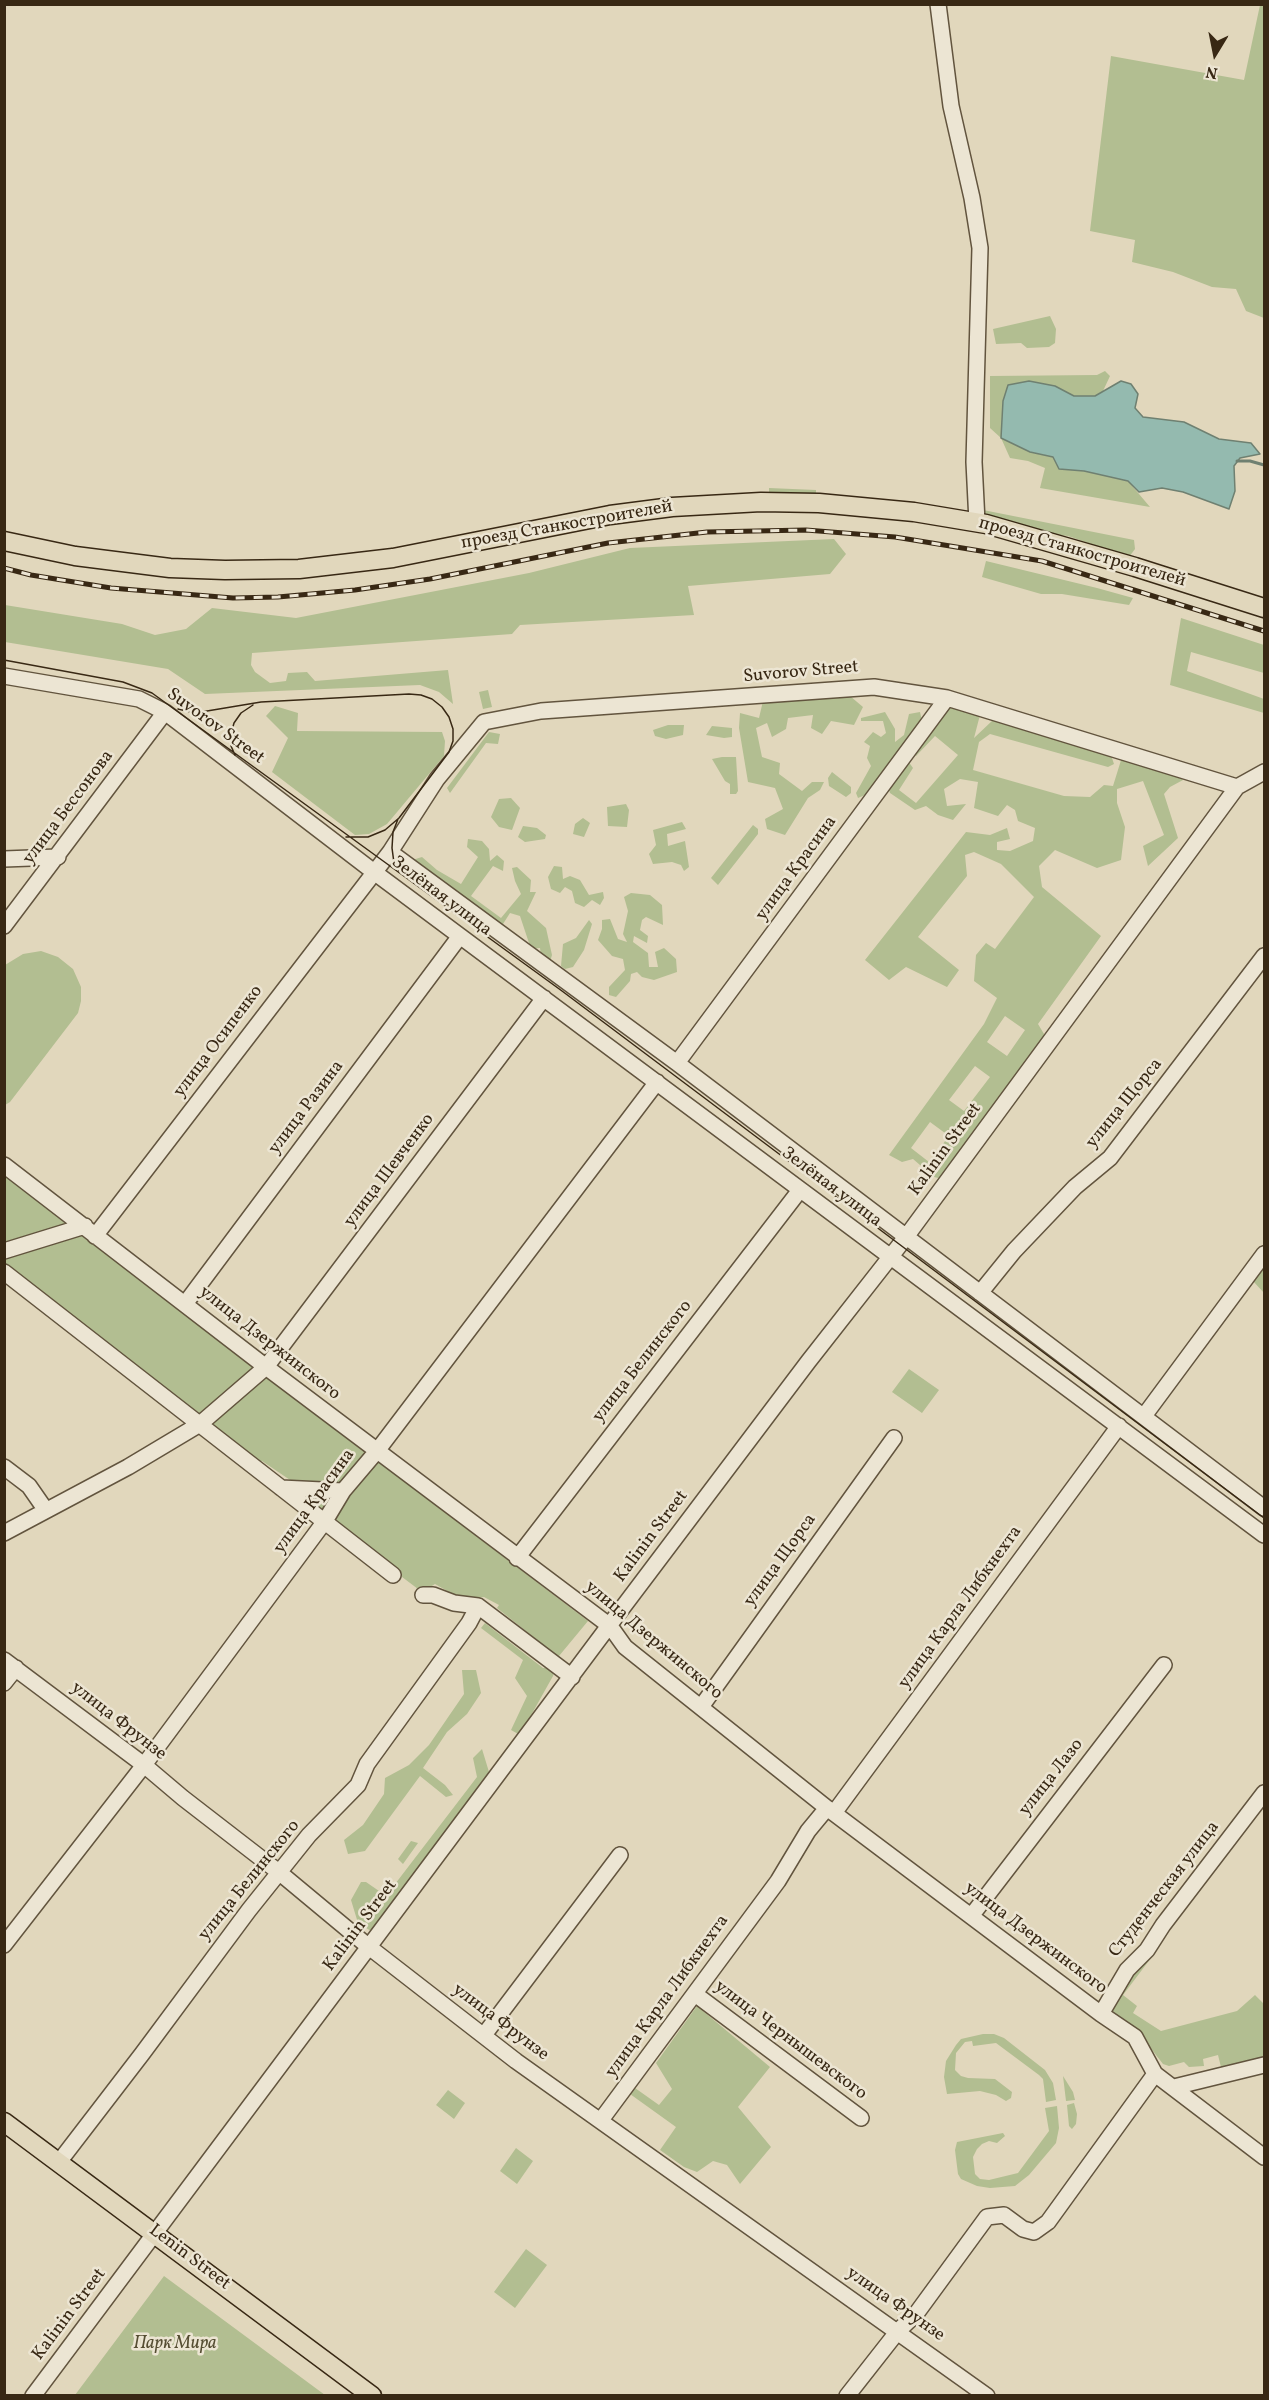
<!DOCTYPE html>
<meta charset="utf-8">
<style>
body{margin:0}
#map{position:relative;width:1269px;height:2400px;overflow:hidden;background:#e1d7bc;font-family:Vollkorn,serif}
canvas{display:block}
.frame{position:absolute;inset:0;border:6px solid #382814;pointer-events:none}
.north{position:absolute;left:1185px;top:24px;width:60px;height:60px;-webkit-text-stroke:4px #ece5d3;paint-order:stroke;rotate:190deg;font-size:16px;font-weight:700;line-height:24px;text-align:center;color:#382814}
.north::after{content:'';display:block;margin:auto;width:21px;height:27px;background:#382814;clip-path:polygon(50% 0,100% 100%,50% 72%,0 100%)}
</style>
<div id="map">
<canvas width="1269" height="2400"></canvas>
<div class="frame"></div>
<div class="north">N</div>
</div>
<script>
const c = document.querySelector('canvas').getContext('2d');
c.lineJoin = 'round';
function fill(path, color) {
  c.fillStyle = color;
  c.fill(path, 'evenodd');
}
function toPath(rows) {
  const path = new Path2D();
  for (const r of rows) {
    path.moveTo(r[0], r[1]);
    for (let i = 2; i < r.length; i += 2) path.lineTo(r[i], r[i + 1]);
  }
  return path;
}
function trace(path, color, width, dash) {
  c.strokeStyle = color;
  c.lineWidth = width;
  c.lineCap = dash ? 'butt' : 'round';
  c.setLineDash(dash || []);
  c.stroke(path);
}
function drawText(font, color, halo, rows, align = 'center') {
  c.font = font + ' Vollkorn,serif';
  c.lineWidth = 5;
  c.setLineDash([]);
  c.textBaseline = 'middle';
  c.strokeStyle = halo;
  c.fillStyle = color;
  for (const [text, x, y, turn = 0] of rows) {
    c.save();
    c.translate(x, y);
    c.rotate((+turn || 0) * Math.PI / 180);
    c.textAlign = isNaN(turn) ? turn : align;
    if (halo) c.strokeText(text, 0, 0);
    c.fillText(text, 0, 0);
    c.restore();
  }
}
fill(toPath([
 [1260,5,1264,5,1264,318,1246,311,1236,289,1212,287,1173,272,1132,262,1135,240,1090,231,1111,56,1244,80],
 [1050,316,1056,329,1055,343,1049,347,1027,348,1021,343,996,344,993,329],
 [1105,371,1110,376,1103,391,1095,396,1074,396,1055,386,1030,452,1053,457,1059,469,1084,471,1128,481,1150,507,1040,488,1045,468,1028,461,1010,458,1001,438,990,428,990,376,1097,375],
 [769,488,816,490,816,496,769,493],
 [983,510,1134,540,1135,549,1129,557,1068,536,1045,533,1022,524,1009,523,988,516],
 [834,539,846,554,830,574,688,586,694,615,520,625,512,634,252,653,251,665,255,672,270,683,286,681,288,673,307,672,315,681,448,670,453,704,439,692,420,685,205,694,168,669,5,642,5,605,122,624,155,635,186,629,212,608,296,618,529,573,630,548],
 [986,561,1097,588,1133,598,1129,605,1062,594,1041,594,982,577],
 [1181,618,1264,645,1264,673,1191,652,1187,671,1264,699,1264,713,1170,685],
 [488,690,492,707,483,709,479,692],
 [850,696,863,707,854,725,831,721,822,734,811,728,813,715,788,718,786,729,772,737,767,723,756,728,762,757,780,763,779,774,802,791,812,782,824,782,820,790,808,798,785,835,767,829,765,819,783,809,775,788,748,782,739,728,740,713,759,718,763,701],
 [275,706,298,713,297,731,442,732,445,741,444,756,387,824,369,834,355,835,272,772,288,738,266,716],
 [948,706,980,715,974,738,993,720,1110,752,1114,764,1108,767,990,734,979,742,973,770,1064,796,1090,797,1104,785,1113,786,1122,757,1176,770,1183,780,1170,787,1164,794,1178,838,1148,866,1143,846,1164,835,1143,781,1117,789,1117,803,1125,827,1121,860,1097,868,1055,850,1039,866,1042,887,1101,936,1038,1024,1047,1039,947,1180,934,1177,913,1159,902,1162,889,1155,984,1024,997,998,974,981,976,955,986,943,995,949,1034,897,1001,864,974,852,965,855,967,876,918,937,959,970,947,987,906,967,889,980,865,960,966,832,990,835,1007,828,1010,839,997,842,997,850,1010,851,1033,841,1035,828,1018,821,1015,810,1007,805,998,816,974,808,978,782,960,779,944,789,947,806,966,804,953,820,938,815,926,806,915,810,890,793,886,781,908,761,913,768,899,790,916,803,958,755,935,736,916,756,911,752],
 [1005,1016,1025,1030,1007,1056,987,1042],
 [975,1066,990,1077,964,1111,949,1100],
 [930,1122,949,1136,929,1162,911,1148],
 [885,712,895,729,895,742,904,735,909,714,920,712,922,721,865,795,858,798,856,793,871,766,867,758,870,746,864,742,873,732,881,737,886,733,883,721,861,721,861,718],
 [668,725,684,725,683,735,666,739,655,736,653,730],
 [712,726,732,728,732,737,724,738,706,735],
 [489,732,500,734,498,744,486,743,450,793,447,788],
 [722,757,736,757,738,791,736,794,730,794,730,784,725,781,712,759],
 [832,772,851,787,851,793,846,797,829,786,828,778],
 [511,798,520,808,512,830,499,827,491,817,499,799],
 [626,804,629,810,627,827,608,826,607,807],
 [583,818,590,823,584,837,573,834,575,824],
 [682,822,686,829,667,834,668,846,685,841,689,867,684,871,681,865,672,862,653,864,649,854,656,845,653,830],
 [753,825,758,829,758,834,718,885,711,878],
 [523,826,537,828,546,835,545,839,525,842,518,837],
 [468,839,482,841,489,849,490,861,497,855,504,861,503,871,493,866,471,896,501,918,521,894,515,881,512,868,517,867,531,880,530,892,536,892,527,911,546,928,552,955,549,965,542,963,540,948,531,949,520,916,510,913,503,924,490,922,406,862,422,857,437,870,461,884,478,857,467,847],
 [554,866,562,867,563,879,570,876,580,880,589,895,603,892,604,898,600,905,592,900,584,907,575,903,572,891,565,887,560,893,551,889,548,877],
 [631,893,650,895,662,905,663,925,646,917,642,920,640,930,648,936,647,943,634,936,633,942,648,953,649,967,658,967,655,952,664,948,676,959,677,972,654,980,642,977,637,972,631,974,630,981,616,997,609,995,609,987,625,970,623,959,612,956,598,940,602,929,602,920,610,919,618,939,627,942,623,934,628,911,624,897],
 [589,920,592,924,584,950,573,967,565,969,561,966,563,944,576,938],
 [41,951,58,957,73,969,81,987,81,1001,78,1013,10,1102,5,1105,5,965,23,954],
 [4,1174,73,1224,5,1245],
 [79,1232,367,1453,340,1484,296,1484,262,1461,257,1461,5,1270,4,1259],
 [1264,1266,1264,1293,1253,1281],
 [909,1369,939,1390,922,1413,892,1392],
 [376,1460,588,1621,559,1656,553,1676,520,1735,511,1730,527,1696,515,1678,523,1660,481,1628,485,1623,543,1668,552,1666,552,1652,497,1608,499,1605,484,1597,463,1600,435,1584,422,1592,329,1522],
 [291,1490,334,1493,321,1517],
 [462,1670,476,1670,481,1693,467,1714,447,1732,423,1768,445,1785,453,1795,446,1797,420,1776,365,1851,348,1854,344,1840,363,1825,384,1794,385,1778,409,1765,429,1745,464,1694],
 [482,1749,489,1772,371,1931,358,1923,351,1900,361,1882,366,1882,379,1891,392,1888,477,1777,473,1758],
 [411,1841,418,1843,403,1864,398,1859],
 [1151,1958,1123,1995,1137,2006,1133,2013,1161,2031,1237,2011,1255,1995,1264,2004,1264,2058,1221,2067,1218,2055,1203,2059,1204,2066,1189,2067,1184,2062,1169,2066,1163,2064,1135,2028,1119,2019,1111,2009,1139,1963],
 [697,2006,770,2067,738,2107,771,2147,740,2184,727,2165,713,2161,697,2172,684,2167,660,2150,676,2127,630,2094,635,2088,659,2105,672,2089,656,2063],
 [983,2034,994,2034,1004,2038,1045,2070,1053,2083,1056,2100,1046,2102,1043,2079,1039,2075,996,2043,973,2046,972,2041,965,2042,956,2053,955,2070,961,2076,968,2078,995,2079,1012,2092,1011,2098,1006,2101,996,2095,980,2091,947,2094,944,2077,946,2061,956,2045,961,2039],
 [1063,2076,1073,2092,1075,2100,1066,2101],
 [448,2090,465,2103,454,2119,436,2105],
 [1074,2103,1077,2114,1076,2124,1072,2129,1069,2126,1067,2105],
 [1057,2106,1059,2128,1056,2143,1029,2175,1015,2186,990,2188,977,2186,961,2179,958,2174,955,2150,957,2142,1003,2133,1005,2136,997,2143,989,2141,982,2144,977,2149,973,2157,975,2174,980,2179,989,2180,1018,2173,1049,2131,1045,2108],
 [516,2148,533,2161,517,2184,500,2171],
 [526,2249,547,2265,515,2308,494,2292],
 [164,2276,325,2395,75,2395]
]), '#b2be91');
const water = toPath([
 [1029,381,1055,386,1074,396,1095,396,1121,381,1131,384,1138,394,1135,408,1143,417,1184,422,1219,439,1251,443,1260,454,1240,458,1234,466,1235,491,1229,509,1183,492,1162,488,1139,492,1128,481,1084,471,1059,469,1053,457,1030,452,1001,438,1003,401,1008,385,1029,381]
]);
fill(water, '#94baaf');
trace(water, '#6f8071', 1.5);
trace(toPath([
 [1237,461,1250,461,1264,465]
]), '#6f8071', 3);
const minor = toPath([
 [938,4,951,106,972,198,980,248,974,462,977,522],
 [4,676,139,699,165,712,374,872,1264,1535],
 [390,852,677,1063,1264,1508],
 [4,859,58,857],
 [4,926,165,712],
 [677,1063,947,698],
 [4,1165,266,1367,610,1626,625,1647,827,1808,1101,2014,1135,2037,1155,2074,1264,2157],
 [95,1236,390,852,437,779,484,722,541,711,874,687,947,698,1237,787],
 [4,1251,85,1226],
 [4,1272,393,1575],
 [980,1293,1014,1251,1075,1187,1110,1158,1264,956],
 [185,1304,460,936],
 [1144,1416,1264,1254],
 [4,1467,29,1486,45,1509],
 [281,1488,343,1491],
 [4,1533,128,1467,200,1424,266,1367,544,998],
 [517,1558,800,1190],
 [423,1595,433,1595,454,1603,478,1606],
 [4,1660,144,1765,183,1798,280,1873,369,1947,516,2061,987,2396],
 [4,1683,16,1668],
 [701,1707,894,1438],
 [834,1813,1119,1426],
 [972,1915,1164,1665],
 [4,1945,144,1765,325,1521,343,1491,377,1451,657,1082],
 [695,1994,861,2118],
 [1101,2014,1127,1970,1147,1950,1163,1925,1264,1793],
 [484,2035,620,1855],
 [1174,2087,1264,2065],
 [601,2120,778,1881,808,1831,827,1808],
 [59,2162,142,2054,249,1910,309,1835,358,1785,367,1764,469,1623,478,1606,572,1677],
 [33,2396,614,1619,808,1362,906,1237,1237,787,1264,772],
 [847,2396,898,2331,916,2314,987,2217,1004,2215,1023,2229,1034,2232,1048,2222,1155,2074]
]);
const major = toPath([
 [4,541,75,556,170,568,225,570,299,569,393,558,610,515,672,507,761,502,819,503,914,512,986,524,1135,567,1264,608],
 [4,2122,372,2396]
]);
trace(minor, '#62543e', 18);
trace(major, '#382814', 21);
trace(minor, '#ece5d3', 15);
trace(major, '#e1d7bc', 18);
trace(toPath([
 [4,660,123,682,152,693,562,991,1264,1518],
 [178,709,195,713,261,702,409,694,421,695,432,699,442,707,449,717,453,729,453,741,449,752,399,818,385,830,368,837,346,837],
 [235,755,231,746,231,734,234,723,241,713,253,705],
 [398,819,393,832,392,848,394,863,401,873]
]), '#382814', 1.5);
const rail = toPath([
 [4,568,31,575,111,588,233,598,278,597,355,590,430,579,608,543,707,532,806,530,895,537,1042,561,1264,631]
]);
trace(rail, '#382814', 5);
trace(rail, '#ece5d3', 3, [9]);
drawText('18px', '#382814', '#ece5d3', [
 ["проезд Станкостроителей",567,526,-10],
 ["проезд Станкостроителей",1082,553,16],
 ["Suvorov Street",801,673,-5],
 ["Suvorov Street",215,727,36],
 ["улица Бессонова",69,808,-53],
 ["улица Красина",797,869,-54],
 ["Зелёная улица",441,897,37],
 ["улица Осипенко",219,1042,-53],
 ["улица Щорса",1125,1104,-51],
 ["улица Разина",307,1108,-53],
 ["Kalinin Street",946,1150,-54],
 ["улица Шевченко",390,1171,-53],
 ["Зелёная улица",831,1188,37],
 ["улица Дзержинского",269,1344,38],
 ["улица Белинского",643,1362,-52],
 ["улица Красина",315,1502,-54],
 ["Kalinin Street",652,1537,-53],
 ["улица Щорса",781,1561,-54],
 ["улица Карла Либкнехта",961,1608,-54],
 ["улица Дзержинского",653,1641,40],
 ["улица Фрунзе",118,1722,38],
 ["улица Лазо",1052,1778,-52],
 ["улица Белинского",250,1881,-51],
 ["Студенческая улица",1165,1890,-52],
 ["Kalinin Street",361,1926,-53],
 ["улица Дзержинского",1035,1939,37],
 ["улица Карла Либкнехта",668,1997,-54],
 ["улица Фрунзе",500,2023,37],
 ["улица Чернышевского",790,2041,37],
 ["Lenin Street",189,2258,37],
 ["улица Фрунзе",895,2305,35],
 ["Kalinin Street",70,2315,-53]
]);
drawText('italic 18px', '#564e33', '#ece5d3', [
 ["Парк Мира",175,2345]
]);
</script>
